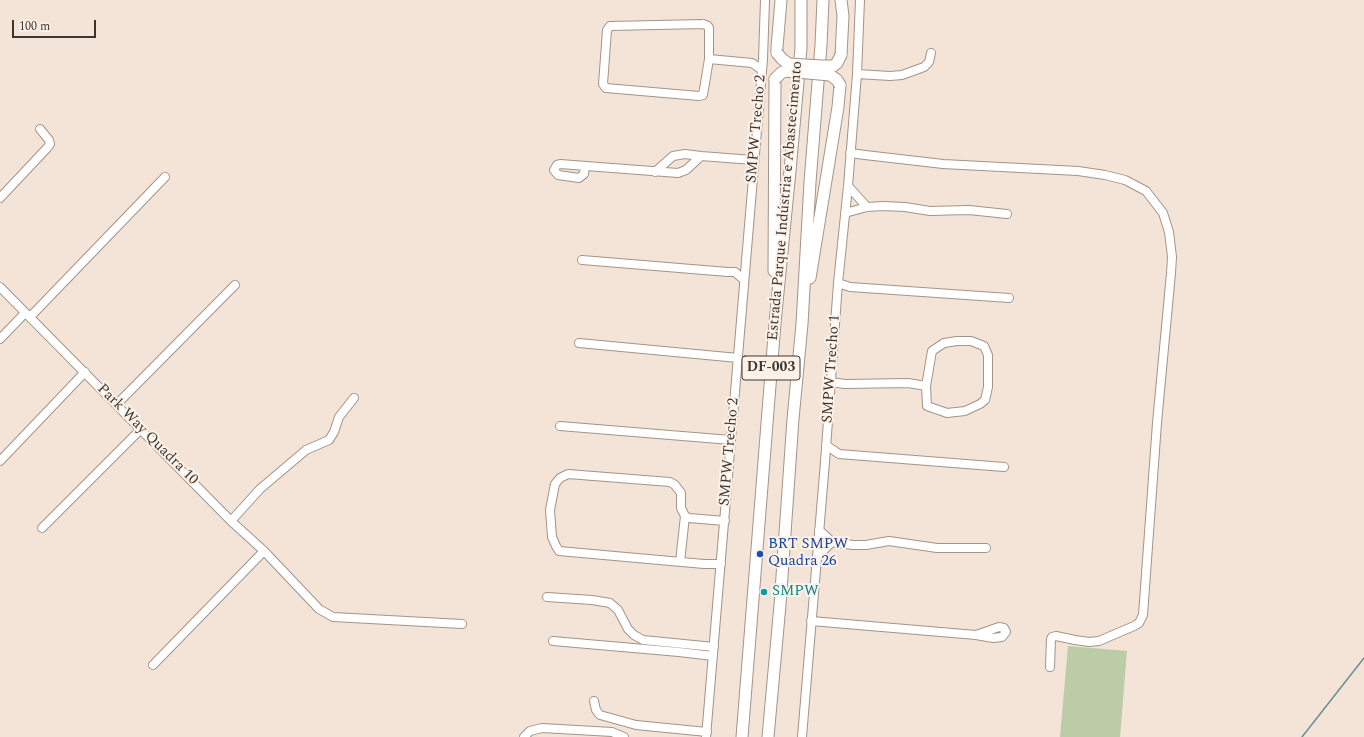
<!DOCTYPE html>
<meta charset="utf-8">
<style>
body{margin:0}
#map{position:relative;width:1364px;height:737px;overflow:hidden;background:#f3e4d7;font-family:Spectral,serif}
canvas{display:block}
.scale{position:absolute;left:12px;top:20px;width:84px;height:18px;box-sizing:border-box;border:2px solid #3a3530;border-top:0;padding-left:5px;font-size:12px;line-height:14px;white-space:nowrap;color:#3a3530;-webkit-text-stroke:3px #fef2e8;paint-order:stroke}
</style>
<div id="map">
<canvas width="1364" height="737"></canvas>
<div class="scale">100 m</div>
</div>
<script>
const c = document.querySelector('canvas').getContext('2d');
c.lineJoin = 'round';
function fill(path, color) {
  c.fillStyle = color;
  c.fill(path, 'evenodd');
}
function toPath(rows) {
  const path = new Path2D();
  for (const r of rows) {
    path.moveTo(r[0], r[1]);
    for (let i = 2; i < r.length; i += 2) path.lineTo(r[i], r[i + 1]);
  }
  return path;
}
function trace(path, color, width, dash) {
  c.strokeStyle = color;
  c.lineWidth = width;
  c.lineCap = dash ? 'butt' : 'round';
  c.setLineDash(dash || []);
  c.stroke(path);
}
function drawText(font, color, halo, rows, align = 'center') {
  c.font = font + ' Spectral,serif';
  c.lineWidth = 4;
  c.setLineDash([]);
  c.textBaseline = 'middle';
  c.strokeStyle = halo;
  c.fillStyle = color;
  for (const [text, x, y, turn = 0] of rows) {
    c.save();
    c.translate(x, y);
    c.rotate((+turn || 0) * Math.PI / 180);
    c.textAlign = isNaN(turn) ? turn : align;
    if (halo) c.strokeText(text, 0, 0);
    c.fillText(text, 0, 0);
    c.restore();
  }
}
fill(toPath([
 [1068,646,1127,651,1120,737,1060,737]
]), '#bbcca7');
trace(toPath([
 [1302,737,1364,658]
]), '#6a8e98', 1.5);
const minor = toPath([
 [703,24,708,26,709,28,709,59,703,95,699,96,606,88,603,84,607,30,610,26,703,24],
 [709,59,752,63,762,70],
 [857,74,890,76,902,75,924,67,929,62,931,53],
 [850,153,865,155,943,164,1078,171,1105,175,1125,180,1146,191,1163,213,1169,232,1172,257,1171,273,1157,423,1143,615,1139,623,1134,626,1099,641,1089,642,1075,640,1056,636,1052,637,1051,639,1050,667],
 [585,166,584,174,579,178,558,175,554,170,557,165,560,164,678,173,686,170,701,156,753,160],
 [655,172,673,156,685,154,701,156],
 [848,186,867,207],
 [0,198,48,147,50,144,49,140,40,129],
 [845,213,867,207,883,206,905,207,930,211,969,210,1007,214],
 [582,260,728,272,735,272,744,280],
 [838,283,850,287,1009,298],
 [0,287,231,521,264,551,319,609,333,617,462,624],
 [30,317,165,177],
 [0,339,25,313],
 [579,343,738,358],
 [831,382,845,384,908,383,926,386,927,406,947,413,965,411,980,404,985,400,988,387,988,355,984,346,971,341,957,341,944,343,932,351,926,386],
 [117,404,235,285],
 [560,426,731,440],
 [826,445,839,454,1004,467],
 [0,461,85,372],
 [231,521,260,489,306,450,329,440,334,432,339,417,354,398],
 [42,528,141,429],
 [819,530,832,542,853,545,866,545,889,541,937,548,986,548],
 [817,557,832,542],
 [680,562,685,516],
 [721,564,704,564,559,551,556,546,552,537,550,510,555,484,560,478,568,474,670,482,675,485,681,493,681,508,685,516,689,518,725,521],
 [547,597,592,600,610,603,618,610,628,629,634,635,643,640,714,647],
 [811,621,976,635,993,638,1002,637,1006,632,1004,628,999,627,976,635],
 [553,641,679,652,713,656],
 [153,665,264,551],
 [594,701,596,710,600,715,636,725,707,732],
 [524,737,530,731,542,728,612,732,624,737],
 [706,737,763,59,765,0],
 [802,737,825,462,838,283,848,186,857,74,860,0]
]);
const highway = toPath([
 [841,0,843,16,841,55],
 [777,53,777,47,781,0],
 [774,271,775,79],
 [810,278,838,107,840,85],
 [742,737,775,323,790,171,801,48,801,0],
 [768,737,780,605,793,419,802,324,810,182,821,45,823,0]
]);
trace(minor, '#a29488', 10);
trace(highway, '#a29488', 13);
trace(minor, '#fff', 8);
trace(highway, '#fff', 11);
const highwayBridge = toPath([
 [777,53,782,59,789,64,822,66,833,66,837,63,841,55],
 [775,79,781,73,785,71,830,75,837,80,840,85]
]);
trace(highwayBridge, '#a29488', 13, []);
trace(highwayBridge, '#fff', 11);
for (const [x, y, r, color] of [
 [760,554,4,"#1a4fb4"],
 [764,592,4,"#0f9aa8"]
]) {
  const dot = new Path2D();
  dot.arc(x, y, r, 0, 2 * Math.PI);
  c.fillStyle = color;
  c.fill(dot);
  trace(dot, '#fef2e8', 1.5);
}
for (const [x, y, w] of [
 [771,368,58]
]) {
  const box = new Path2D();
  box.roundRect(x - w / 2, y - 12, w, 24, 3);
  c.fillStyle = '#fef2e8';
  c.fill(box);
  trace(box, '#3a3530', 1);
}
drawText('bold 14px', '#3a3530', null, [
 ["DF-003",771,368]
]);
drawText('15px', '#3a3530', '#fef2e8', [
 ["SMPW Trecho 2",757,129,-85],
 ["Estrada Parque Indústria e Abastecimento",786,201,-85],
 ["SMPW Trecho 1",832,369,-86],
 ["Park Way Quadra 10",147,435,45],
 ["SMPW Trecho 2",730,452,-85]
]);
drawText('15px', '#164399', '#fef2e8', [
 ["BRT SMPW",768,545],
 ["Quadra 26",768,562]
], 'left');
drawText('15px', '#0d838f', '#fef2e8', [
 ["SMPW",772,592]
], 'left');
</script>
